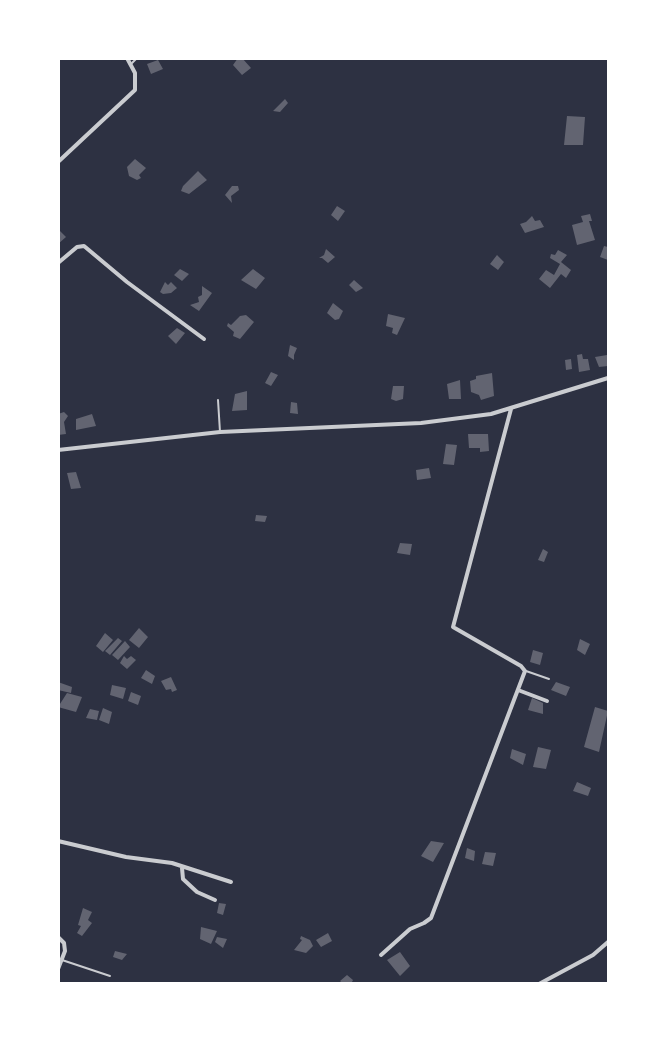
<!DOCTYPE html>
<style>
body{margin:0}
#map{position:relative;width:667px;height:1042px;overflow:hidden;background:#2d3142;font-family:Ubuntu,sans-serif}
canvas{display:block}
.frame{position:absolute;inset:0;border:60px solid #fff;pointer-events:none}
</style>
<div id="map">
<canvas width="667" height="1042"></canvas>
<div class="frame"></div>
</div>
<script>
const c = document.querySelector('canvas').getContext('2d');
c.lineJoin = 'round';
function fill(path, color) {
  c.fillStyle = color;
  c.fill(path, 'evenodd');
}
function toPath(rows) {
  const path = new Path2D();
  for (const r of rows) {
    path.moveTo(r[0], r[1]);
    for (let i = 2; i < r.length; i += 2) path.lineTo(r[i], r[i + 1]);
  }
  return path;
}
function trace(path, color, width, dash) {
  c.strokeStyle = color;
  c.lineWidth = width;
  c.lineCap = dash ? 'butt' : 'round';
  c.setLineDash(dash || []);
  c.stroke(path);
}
fill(toPath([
 [238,58,242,58,251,68,242,75,233,65],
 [158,60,163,69,151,74,147,64],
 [285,99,288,103,280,112,273,111],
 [567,116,585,117,583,145,564,145],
 [135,159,146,168,139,175,141,178,137,180,129,176,127,167],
 [198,171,207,180,189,194,181,191,183,186],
 [232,186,238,186,239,190,231,196,232,203,225,195],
 [337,206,345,211,338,221,331,215],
 [590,214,592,221,589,221,595,240,577,245,572,225,583,222,581,216],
 [532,216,535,221,540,220,544,227,525,233,520,224,526,222],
 [58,229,66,237,58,244],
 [604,246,608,247,608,260,600,257],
 [326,249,335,257,328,263,322,258,319,258,324,255],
 [558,250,567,255,561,262,571,270,566,278,561,274,550,288,539,279,546,270,554,275,560,264,550,258,551,254,555,255],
 [497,255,504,262,498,270,490,264],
 [180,269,189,274,182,281,174,275],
 [253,269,265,278,256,289,241,280],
 [354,280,363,288,356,292,349,285],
 [165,282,168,285,171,282,177,288,171,293,163,294,160,292],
 [202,286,212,293,199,311,190,305,199,302,198,297,202,295],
 [333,303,343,311,339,319,335,320,327,313],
 [388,314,405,318,397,335,392,333,393,328,386,326],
 [246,315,254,322,240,339,233,336,234,332,227,326,228,323,231,325,240,316],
 [177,328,185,333,176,344,168,336],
 [290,345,297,348,294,355,294,360,288,356],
 [582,354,583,359,588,359,590,370,579,372,577,355],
 [607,355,608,366,599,367,595,357],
 [571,359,572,369,566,370,565,360],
 [271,372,278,375,271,386,265,383],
 [492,373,494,396,481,400,479,395,471,392,470,381,476,379,476,376],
 [460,380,461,399,449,399,447,384],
 [393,386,404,386,403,399,396,401,391,399],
 [247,391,247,410,232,411,235,394],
 [291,402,297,403,298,414,290,413],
 [64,412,68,416,64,422,66,434,58,435,58,414],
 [92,414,96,426,76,430,76,419],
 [468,434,488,434,489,451,480,452,480,448,469,448],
 [446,444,457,445,454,465,443,464],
 [429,468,431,478,417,480,416,470],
 [76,472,81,488,71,489,67,473],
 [256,515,267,516,265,522,255,521],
 [400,543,412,544,410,555,397,553],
 [543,549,548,552,544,562,538,560],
 [139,628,148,637,139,648,129,640],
 [105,633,113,640,103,652,96,646],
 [118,638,122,641,110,655,105,651],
 [580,639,590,644,585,655,577,650],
 [125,641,130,647,118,660,112,655],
 [533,650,543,653,540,665,530,662],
 [124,656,127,659,131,656,136,660,127,669,120,663],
 [146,670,155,676,152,684,141,678],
 [171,677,177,690,172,692,171,689,166,690,161,681],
 [58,682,72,687,71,693,58,690],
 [556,682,570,687,566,696,551,690],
 [112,685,126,688,123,699,110,695],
 [131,692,141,696,138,705,128,701],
 [67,693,82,697,76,712,58,707],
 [532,698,543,703,543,714,528,710],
 [595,707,608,711,599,752,584,747],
 [103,708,112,712,109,724,99,720],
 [90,709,99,711,97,720,86,718],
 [538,747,551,750,546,769,533,767],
 [512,749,526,754,523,765,510,758],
 [577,782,591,788,588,796,573,791],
 [431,841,444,843,433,862,421,856],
 [467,848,475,851,474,861,465,858],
 [485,852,496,853,493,866,482,864],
 [219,903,226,904,223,915,217,913],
 [83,908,92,912,88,920,92,923,82,936,77,933,81,926,78,925],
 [201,927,217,931,211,944,200,939],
 [328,933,332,941,321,947,316,940],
 [301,936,310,940,313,946,306,953,294,950,302,940,300,939],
 [217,937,227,939,223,948,215,942],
 [115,951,127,954,122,960,113,957],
 [400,952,410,966,400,976,387,960],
 [347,975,353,980,351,984,343,984,340,981]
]), '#626471');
trace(toPath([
 [131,64,137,58],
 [218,400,220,432],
 [526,671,549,679],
 [62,960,110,976]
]), '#caccd0', 2);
trace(toPath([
 [58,162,135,90,135,73,127,58],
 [58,263,77,247,84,246,127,282,204,339],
 [58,450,220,432,421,423,491,414,608,378],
 [518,690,547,701],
 [58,841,126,857,172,863,231,882],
 [182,868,183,879,197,892,215,900],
 [58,937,64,943,65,951,58,969],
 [381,955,410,929,424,923,431,918,525,671,521,666,453,627,511,409],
 [539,984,593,955,608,942]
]), '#caccd0', 4);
</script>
